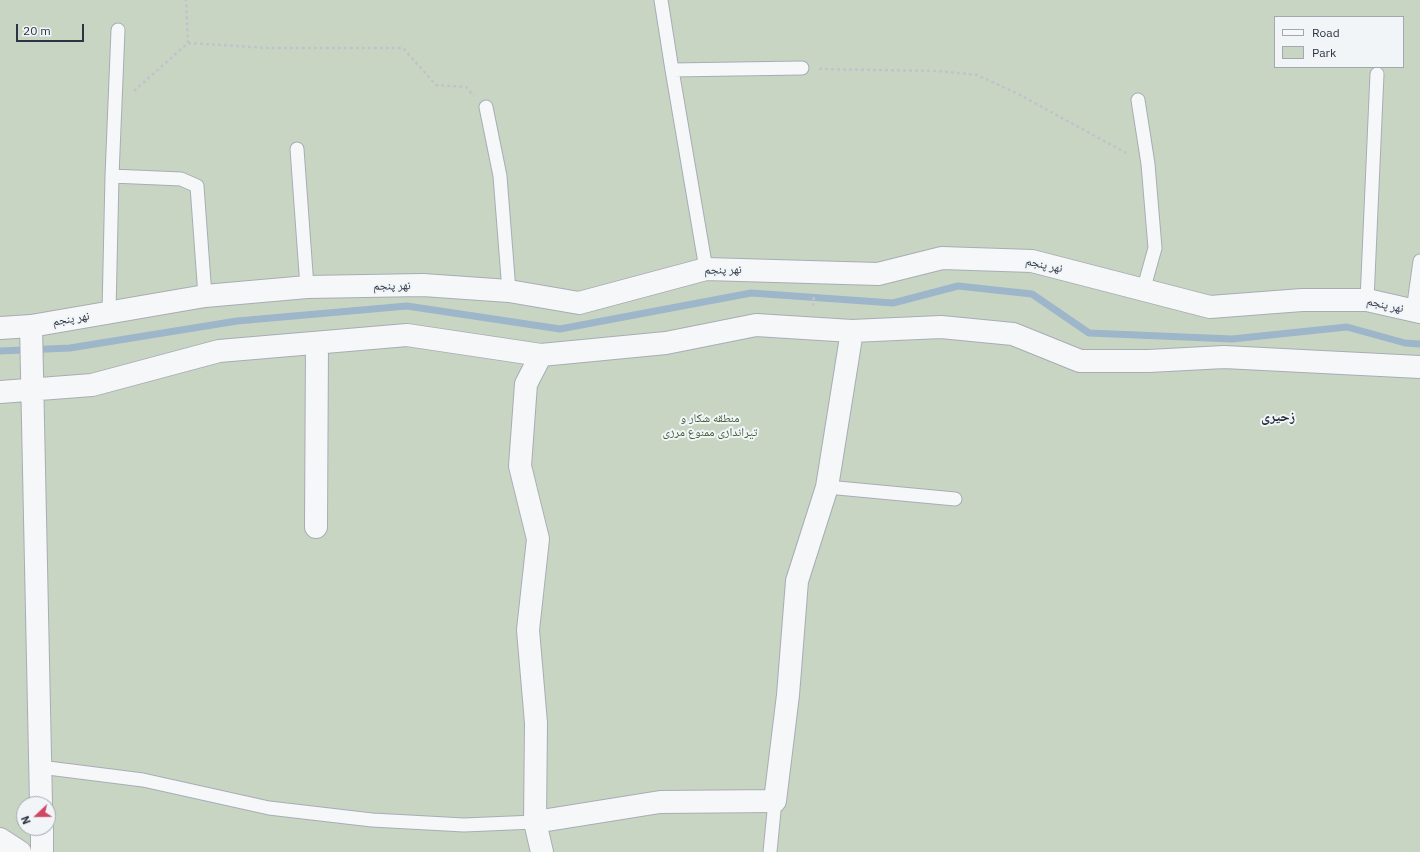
<!DOCTYPE html>
<meta charset="utf-8">
<style>
body{margin:0}
#map{position:relative;width:1420px;height:852px;overflow:hidden;background:#e2e6eb;font-family:"IBM Plex Sans",sans-serif}
canvas{display:block}
.legend{position:absolute;left:1274px;top:16px;width:130px;height:52px;box-sizing:border-box;background:#f2f5f8;border:1px solid #a2a8b0;margin:0;padding:5px 7px;list-style:none;font-size:12px;color:#2a3443}
.legend li{display:flex;align-items:center;gap:8px;height:20px}
.legend b{width:20px;border:1px solid #a2a8b0}
.north{position:absolute;left:16px;top:796px;width:40px;height:40px;box-sizing:border-box;background:#f2f5f8;border:1px solid #a2a8b0;border-radius:50%;rotate:248deg;font-size:11px;font-weight:700;line-height:16px;text-align:center;color:#2a3443}
.north::after{content:'';display:block;margin:auto;width:14px;height:18px;background:#cf4863;clip-path:polygon(50% 0,100% 100%,50% 72%,0 100%)}
.scale{position:absolute;left:16px;top:24px;width:68px;height:18px;box-sizing:border-box;border:2px solid #2a3443;border-top:0;padding-left:5px;font-size:12px;line-height:14px;white-space:nowrap;color:#2a3443;-webkit-text-stroke:3px #f2f5f8;paint-order:stroke}
</style>
<div id="map">
<canvas width="1420" height="852"></canvas>
<ul class="legend">
<li><b style="height:5px;background:#f5f7f9"></b>Road</li>
<li><b style="height:11px;background:#c9d5c3"></b>Park</li>
</ul>
<div class="north">N</div>
<div class="scale">20 m</div>
</div>
<script>
const c = document.querySelector('canvas').getContext('2d');
c.lineJoin = 'round';
function fill(path, color) {
  c.fillStyle = color;
  c.fill(path, 'evenodd');
}
function toPath(rows) {
  const path = new Path2D();
  for (const r of rows) {
    path.moveTo(r[0], r[1]);
    for (let i = 2; i < r.length; i += 2) path.lineTo(r[i], r[i + 1]);
  }
  return path;
}
function trace(path, color, width, dash) {
  c.strokeStyle = color;
  c.lineWidth = width;
  c.lineCap = dash ? 'butt' : 'round';
  c.setLineDash(dash || []);
  c.stroke(path);
}
function drawText(font, color, halo, rows, align = 'center') {
  c.font = font + ' "IBM Plex Sans","Noto Naskh Arabic",sans-serif';
  c.lineWidth = 4;
  c.setLineDash([]);
  c.textBaseline = 'middle';
  c.strokeStyle = halo;
  c.fillStyle = color;
  for (const [text, x, y, turn = 0] of rows) {
    c.save();
    c.translate(x, y);
    c.rotate((+turn || 0) * Math.PI / 180);
    c.textAlign = isNaN(turn) ? turn : align;
    if (halo) c.strokeText(text, 0, 0);
    c.fillText(text, 0, 0);
    c.restore();
  }
}
fill(toPath([
 [0,0,1420,0,1420,852,0,852],
 [1275,17,1403,17,1403,67,1275,67],
 [24,804,48,804,48,828,24,828]
]), '#c9d5c3');
trace(toPath([
 [0,351,70,348,237,321,407,306,560,329,751,293,893,303,958,286,1032,294,1089,333,1232,339,1347,327,1405,343,1420,344]
]), '#9eb6ca', 7);
const service = toPath([
 [661,0,672,70],
 [1138,100,1148,164,1155,248,1143,291],
 [486,107,500,176,509,291],
 [297,149,307,287],
 [112,176,118,30],
 [706,269,672,70,802,68],
 [1367,300,1377,74],
 [1413,311,1420,261],
 [109,312,112,176,181,179,197,186,205,296],
 [827,487,955,499],
 [40,767,143,780,269,808,372,820,464,825,535,822],
 [770,852,775,801]
]);
const minor = toPath([
 [31,326,41,804],
 [0,328,31,326,205,296,307,287,423,285,509,291,579,303,706,269,878,274,942,258,1032,261,1210,307,1302,300,1367,300,1420,312],
 [0,392,92,385,219,351,407,335,541,355,666,343,756,325,852,331,941,327,1013,334,1080,361,1149,361,1224,357,1420,367],
 [316,527,317,344],
 [535,822,536,723,528,630,538,539,520,466,526,384,541,355],
 [42,828,42,852],
 [542,852,535,822,660,802,775,801,788,695,797,581,827,487,852,331]
]);
const tertiary = toPath([
 [0,839,20,852]
]);
trace(service, '#a7adb5', 15);
trace(minor, '#a7adb5', 24);
trace(tertiary, '#a7adb5', 24);
trace(toPath([
 [188,43,268,48,403,48,436,85,466,87,474,96],
 [819,69,938,71,977,75,1018,94,1128,154],
 [134,91,188,43,186,0],
 [813,306,814,295]
]), '#c0c4ca', 2.5, [3, 3]);
trace(service, '#f5f7f9', 13);
trace(minor, '#f5f7f9', 22);
trace(tertiary, '#f5f7f9', 22);
drawText('12px', '#2a3443', '#f2f5f8', [
 ["نهر پنجم",1044,265,12],
 ["نهر پنجم",723,270,-1],
 ["نهر پنجم",392,286,-1],
 ["نهر پنجم",1385,305,12],
 ["نهر پنجم",71,319,-10]
]);
drawText('12px', '#415f37', '#f2f5f8', [
 ["منطقه شکار و",710,419],
 ["تیراندازی ممنوع مرزی",710,433]
]);
drawText('bold 14px', '#1c2534', '#f2f5f8', [
 ["زحیری",1278,417]
]);
</script>
